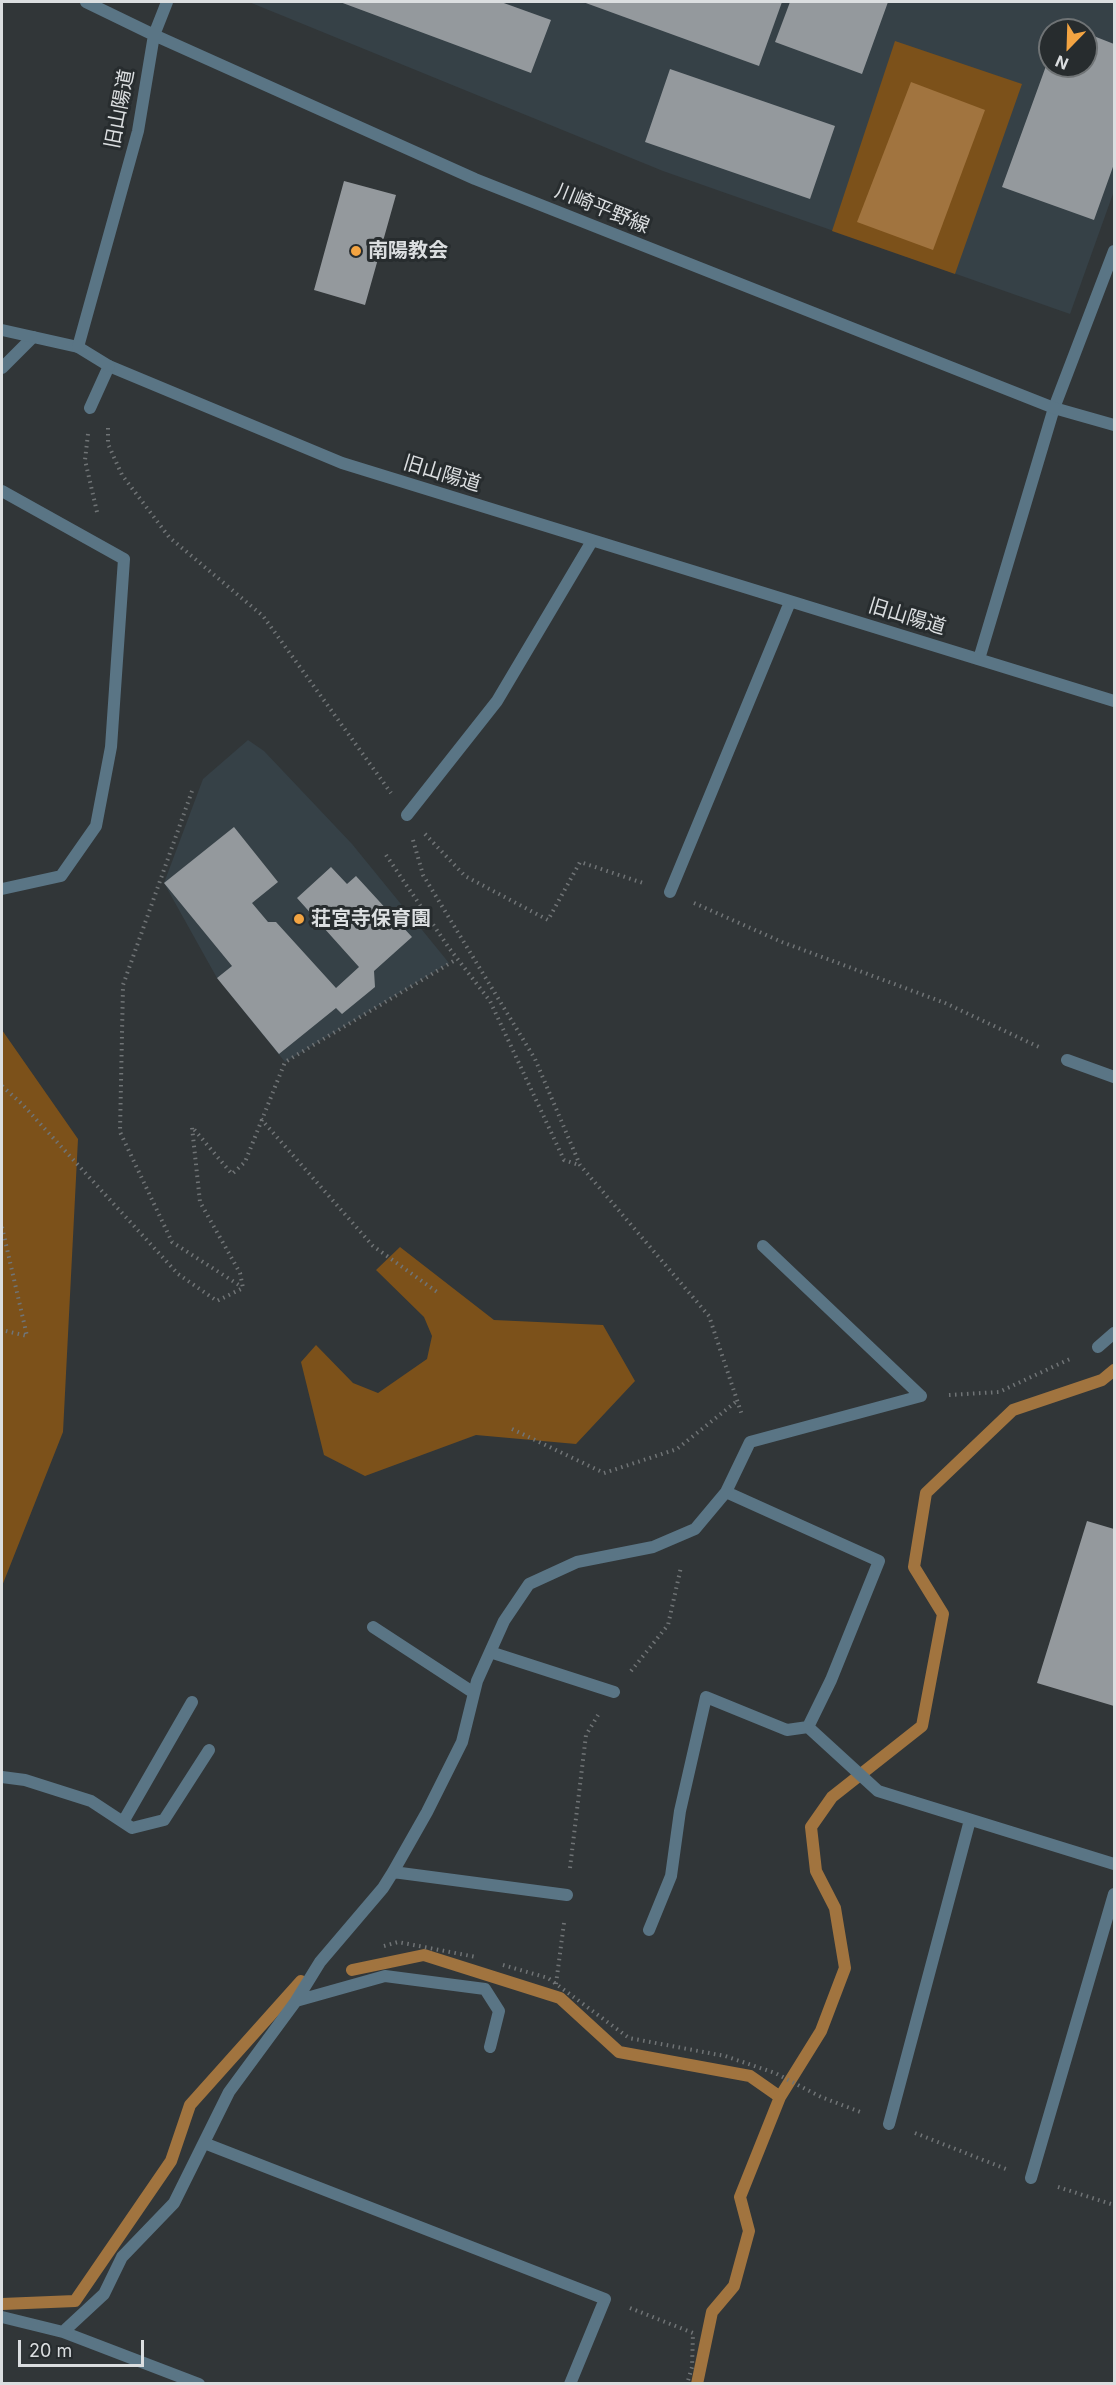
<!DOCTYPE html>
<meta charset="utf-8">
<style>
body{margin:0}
#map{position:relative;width:1116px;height:2385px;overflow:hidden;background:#313638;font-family:Inter,sans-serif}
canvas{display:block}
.frame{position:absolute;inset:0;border:3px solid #dbdee0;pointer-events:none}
.north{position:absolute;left:1038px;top:18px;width:60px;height:60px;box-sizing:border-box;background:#272c2e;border:2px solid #6f7375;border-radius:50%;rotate:203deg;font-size:16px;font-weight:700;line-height:24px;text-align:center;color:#dbdee0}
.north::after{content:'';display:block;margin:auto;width:21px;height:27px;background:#f3a442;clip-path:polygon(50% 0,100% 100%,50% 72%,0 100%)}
.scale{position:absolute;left:18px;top:2340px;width:126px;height:27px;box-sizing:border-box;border:3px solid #dbdee0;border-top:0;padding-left:8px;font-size:18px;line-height:21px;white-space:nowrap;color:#dbdee0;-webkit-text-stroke:4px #272c2e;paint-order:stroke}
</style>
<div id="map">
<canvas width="1116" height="2385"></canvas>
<div class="frame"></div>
<div class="north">N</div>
<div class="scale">20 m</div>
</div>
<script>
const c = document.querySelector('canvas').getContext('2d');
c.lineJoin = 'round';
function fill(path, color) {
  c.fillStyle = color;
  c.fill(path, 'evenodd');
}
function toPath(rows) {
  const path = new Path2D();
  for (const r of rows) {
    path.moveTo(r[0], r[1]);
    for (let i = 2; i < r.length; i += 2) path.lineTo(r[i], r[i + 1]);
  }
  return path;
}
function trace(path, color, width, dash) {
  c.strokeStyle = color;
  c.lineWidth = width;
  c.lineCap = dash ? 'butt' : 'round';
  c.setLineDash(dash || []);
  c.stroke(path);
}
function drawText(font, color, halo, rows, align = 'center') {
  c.font = font + ' Inter,"Noto Sans JP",sans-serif';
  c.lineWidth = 6;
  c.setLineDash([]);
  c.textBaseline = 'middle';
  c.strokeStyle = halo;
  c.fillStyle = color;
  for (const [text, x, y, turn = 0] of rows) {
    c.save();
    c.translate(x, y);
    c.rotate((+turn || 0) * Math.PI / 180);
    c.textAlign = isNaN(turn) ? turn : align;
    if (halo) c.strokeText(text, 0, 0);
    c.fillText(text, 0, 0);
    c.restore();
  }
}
fill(toPath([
 [249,2,1114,2,1114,191,1070,314,663,171],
 [1050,30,1086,30,1086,66,1050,66],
 [248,740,264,751,352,844,449,963,285,1062,217,978,164,883,203,779]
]), '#364147');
fill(toPath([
 [895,41,1022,84,955,274,832,231],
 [2,1030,78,1139,63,1432,2,1586],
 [400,1247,494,1320,603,1325,635,1381,576,1444,476,1435,365,1476,324,1455,301,1362,316,1345,353,1383,378,1393,427,1359,432,1336,424,1317,376,1270]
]), '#7c511a');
fill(toPath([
 [911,82,985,110,933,250,857,222]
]), '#a1743f');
trace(toPath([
 [352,1970,424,1955,560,1998,619,2052,750,2076,780,2097],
 [2,2304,75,2301,171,2161,190,2105,301,1981],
 [697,2384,712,2312,734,2286,749,2231,740,2197,780,2097,821,2031,845,1968,835,1908,816,1871,811,1827,832,1797,922,1726,943,1614,914,1567,926,1493,1013,1410,1102,1380,1114,1370]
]), '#a1743f', 12);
fill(toPath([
 [340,2,501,2,551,20,531,73],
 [583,2,782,2,759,66],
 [790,2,888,2,862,74,775,42],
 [1086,33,1114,44,1114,164,1094,220,1002,187,1050,55,1050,66,1086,66],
 [670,69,835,126,810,199,645,142],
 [344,181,396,195,365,305,314,290],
 [234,827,278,882,252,903,268,922,276,922,336,988,359,967,297,898,331,867,347,884,356,876,412,937,374,971,375,987,342,1014,336,1008,279,1054,217,978,232,966,164,883],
 [1087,1521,1114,1529,1114,1706,1037,1683]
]), '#94999d');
trace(toPath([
 [108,428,108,444,122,475,169,537,263,616,391,793],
 [88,434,85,460,97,512],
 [192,791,123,985,120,1132,172,1242,242,1287],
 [425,834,465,876,548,920,580,862,646,884],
 [413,840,423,875,535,1059,580,1165,709,1316,742,1415],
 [386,855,449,948,490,1001,564,1160,579,1165],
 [694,903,782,942,945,1003,1041,1048],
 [2,1086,23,1105,178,1274,217,1301,243,1288,240,1273,200,1202,192,1127,232,1174,245,1162,285,1062,457,959],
 [261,1119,373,1246,437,1292],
 [2,1227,27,1336,2,1330],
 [949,1395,999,1392,1072,1358],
 [512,1429,604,1473,677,1449,737,1401],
 [631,1671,668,1625,681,1567],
 [570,1868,586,1735,598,1715],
 [384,1946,398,1942,476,1957],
 [503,1965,548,1978,629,2038,725,2056,775,2073,821,2097,863,2113],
 [556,1984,564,1923],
 [915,2133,1006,2169],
 [1058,2187,1114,2205],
 [630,2308,693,2333,692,2367,687,2384]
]), '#707476', 4, [1.5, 4.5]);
trace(toPath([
 [2,368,33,337],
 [2,491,124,559,111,747,96,826,61,876,2,889]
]), '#5a7585', 12);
trace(toPath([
 [2,330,78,347],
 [90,408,109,366,342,463,1114,701],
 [979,659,1054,408,1114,251],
 [407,815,497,701,592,541],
 [670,892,790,602],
 [1067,1060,1114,1077],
 [763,1246,921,1396],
 [1098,1347,1114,1333],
 [726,1492,879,1561,831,1680,808,1727,878,1791,1114,1864],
 [373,1627,474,1693],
 [490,1652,614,1692],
 [2,1777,25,1780,91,1801,132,1828,164,1820,209,1750],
 [123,1822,192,1702],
 [393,1872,567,1895],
 [649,1930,671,1876,680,1811,706,1697,787,1730,808,1727],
 [296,2001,385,1976,485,1989,499,2011,490,2047],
 [889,2124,970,1820],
 [204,2143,605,2299,570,2384],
 [1031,2178,1114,1894],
 [2,2317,63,2332,104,2294,122,2257,174,2203,229,2092,296,2001,320,1962,383,1888,393,1872,427,1812,462,1742,477,1681,504,1621,529,1584,577,1562,653,1547,695,1529,726,1492,750,1442,921,1396],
 [63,2332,199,2384]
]), '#5a7585', 12);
trace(toPath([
 [86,2,154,35,475,179,1054,408,1114,425],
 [109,366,78,347,138,131,154,35,167,2]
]), '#5a7585', 12);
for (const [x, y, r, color] of [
 [356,251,6,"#f3a442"],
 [299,919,6,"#f3a442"]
]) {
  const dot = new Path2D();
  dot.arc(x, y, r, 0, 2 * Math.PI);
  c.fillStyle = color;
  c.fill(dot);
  trace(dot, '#272c2e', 2);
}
drawText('20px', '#dbdee0', '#272c2e', [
 ["旧山陽道",120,109,-79],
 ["川崎平野線",602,209,22],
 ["旧山陽道",442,474,17],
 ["旧山陽道",907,617,17]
]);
drawText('bold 20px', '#dbdee0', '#272c2e', [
 ["南陽教会",368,251],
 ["荘宮寺保育園",311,919]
], 'left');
</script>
